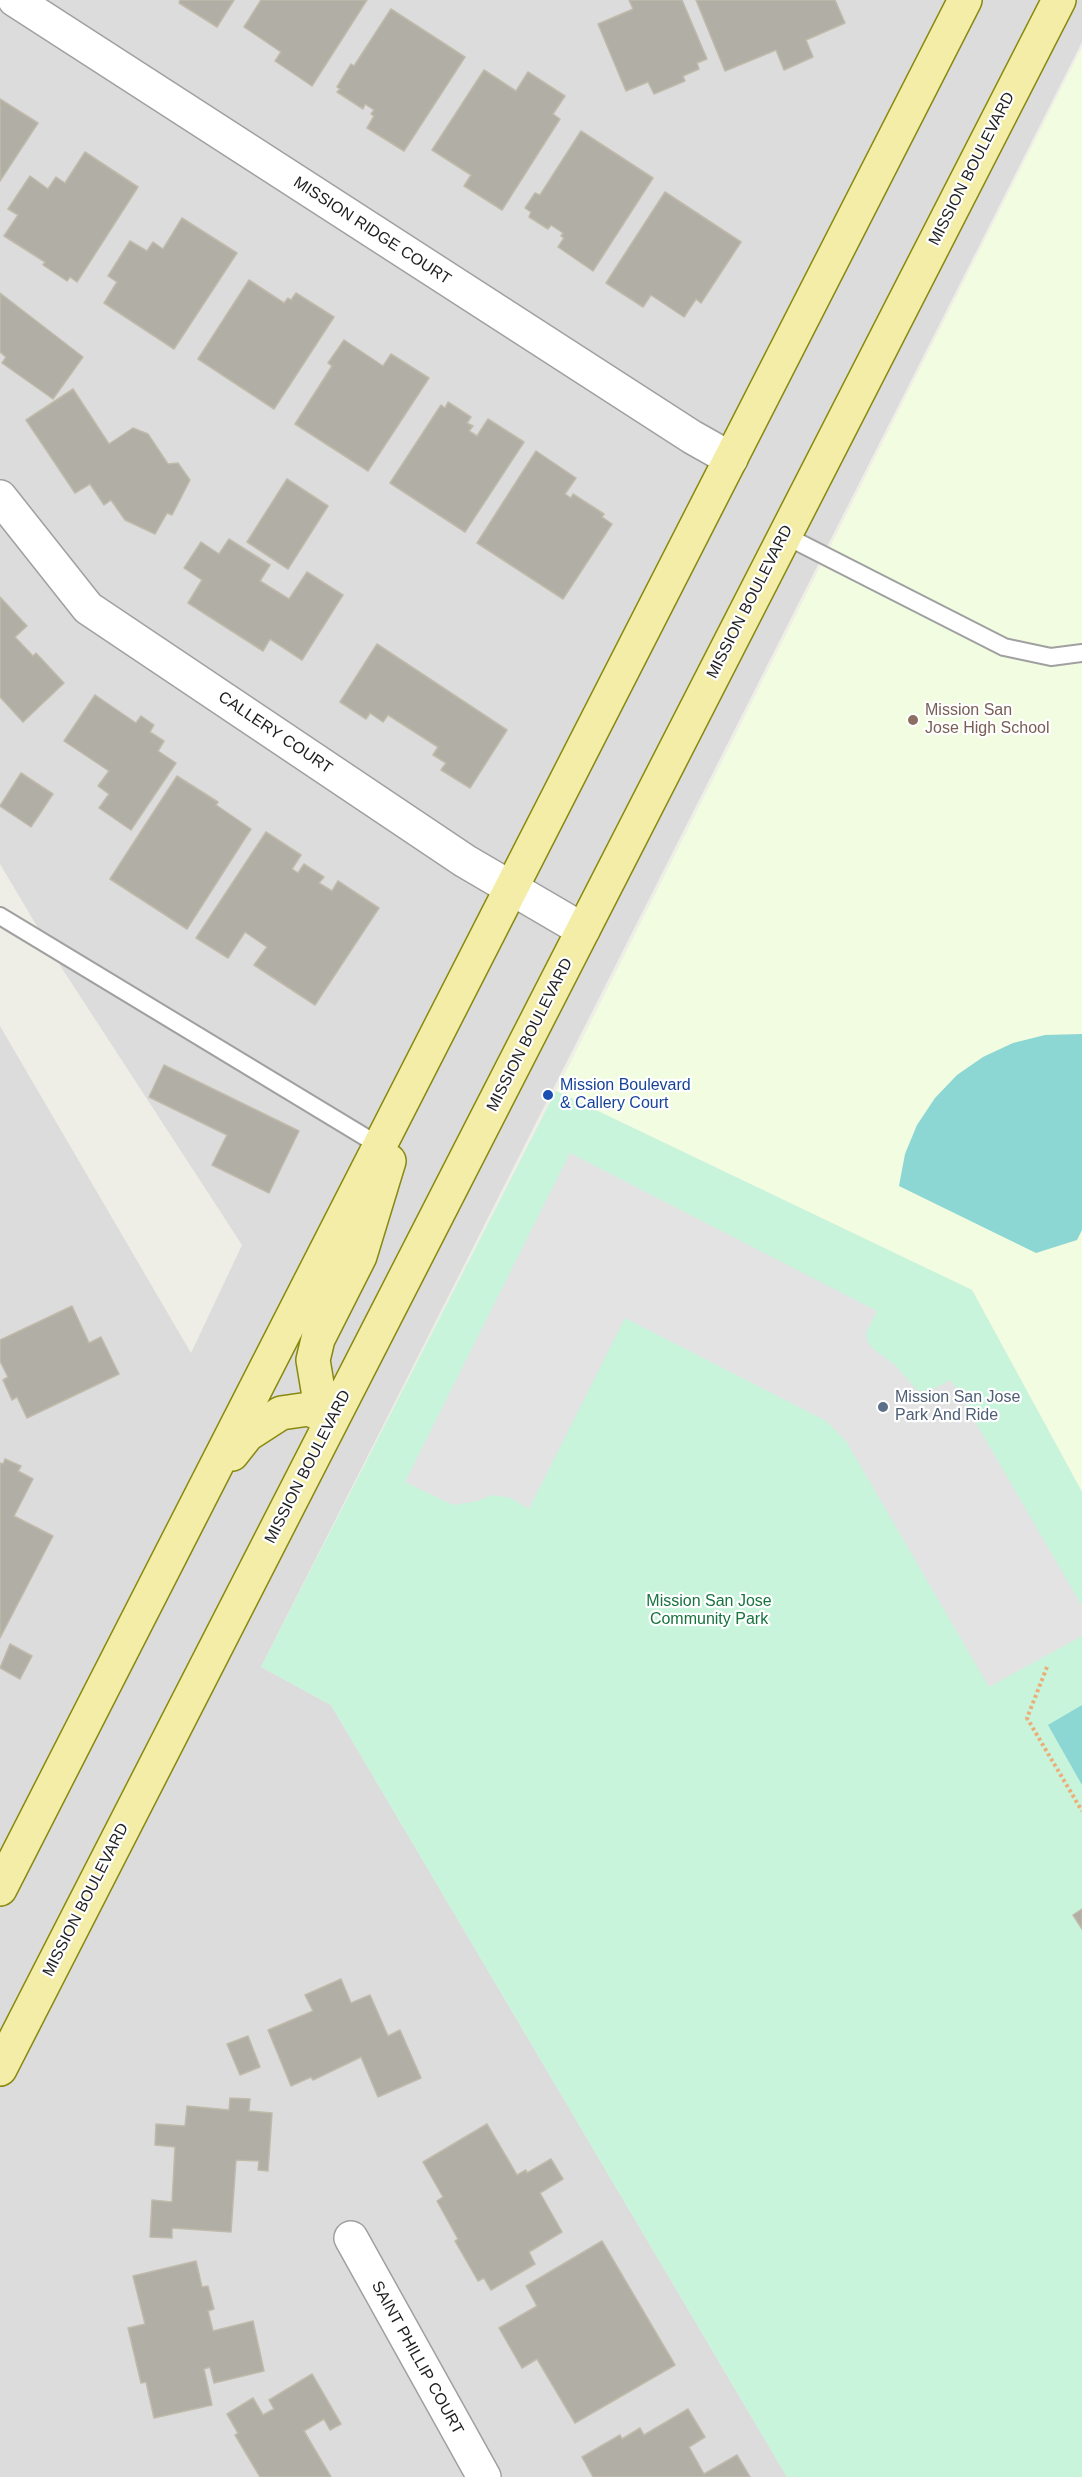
<!DOCTYPE html>
<style>
body{margin:0}
canvas{display:block;background:#eeeee6}
</style>
<canvas width="1082" height="2477"></canvas>
<script>
const c = document.querySelector('canvas').getContext('2d');
c.lineJoin = 'round';
function fill(path, color) {
  c.fillStyle = color;
  c.fill(path, 'evenodd');
}
function toPath(rows) {
  const path = new Path2D();
  for (const r of rows) {
    path.moveTo(r[0], r[1]);
    for (let i = 2; i < r.length; i += 2) path.lineTo(r[i], r[i + 1]);
  }
  return path;
}
function trace(path, color, width, dash) {
  c.strokeStyle = color;
  c.lineWidth = width;
  c.lineCap = dash ? 'butt' : 'round';
  c.setLineDash(dash || []);
  c.stroke(path);
}
function drawText(font, color, halo, rows, align = 'center') {
  c.font = font + ' Helvetica,sans-serif';
  c.lineWidth = 4.5;
  c.setLineDash([]);
  c.textBaseline = 'middle';
  c.strokeStyle = halo;
  c.fillStyle = color;
  for (const [text, x, y, turn = 0] of rows) {
    c.save();
    c.translate(x, y);
    c.rotate((+turn || 0) * Math.PI / 180);
    c.textAlign = isNaN(turn) ? turn : align;
    if (halo) c.strokeText(text, 0, 0);
    c.fillText(text, 0, 0);
    c.restore();
  }
}
fill(toPath([
 [0,0,1082,0,1082,42,261,1667,331,1705,787,2477,0,2477,0,1026,191,1353,242,1245,63,970,0,864]
]), '#dddcdc');
fill(toPath([
 [1082,47,1082,1492,972,1290,556,1091]
]), '#f2fce1');
fill(toPath([
 [556,1091,972,1290,1082,1492,1082,2477,787,2477,331,1705,261,1667]
]), '#c7f4db');
fill(toPath([
 [1082,1034,1082,1230,1077,1240,1036,1253,899,1186,905,1154,917,1125,935,1098,957,1075,983,1057,1013,1043,1045,1035],
 [1082,1705,1082,1785,1048,1725]
]), '#8cd6d3');
fill(toPath([
 [570,1153,877,1311,866,1333,867,1340,872,1348,895,1365,917,1390,925,1393,951,1380,1082,1606,1082,1636,989,1687,846,1441,826,1421,625,1318,529,1509,511,1498,492,1495,478,1501,453,1505,405,1482]
]), '#e3e3e3');
const building = toPath([
 [180,0,234,0,217,27,179,3,180,0],
 [261,0,367,0,312,86,275,61,281,52,244,27,261,0],
 [629,0,682,0,707,59,697,63,699,69,683,76,685,81,654,94,648,82,626,91,598,24,633,9,629,0],
 [696,0,835,0,845,23,806,40,813,57,784,70,776,50,725,71,696,0],
 [391,9,465,57,404,151,367,128,374,116,371,114,374,110,365,104,363,109,337,92,340,89,337,87,351,64,354,66,391,9],
 [484,70,516,91,528,72,565,96,553,114,560,119,502,210,464,186,471,175,432,150,484,70],
 [0,99,38,123,0,181,0,99],
 [581,131,653,178,593,271,558,247,564,238,561,236,563,233,551,225,548,229,529,217,531,212,525,208,535,193,540,195,581,131],
 [85,152,138,187,77,282,70,277,67,281,43,265,45,262,4,236,18,215,8,209,30,176,48,189,56,177,65,183,85,152],
 [665,192,741,242,701,303,696,299,684,317,651,295,643,307,606,283,665,192],
 [182,218,237,253,174,349,104,303,117,282,108,276,130,241,147,251,153,242,163,249,182,218],
 [249,280,284,303,288,298,291,300,296,293,334,317,274,409,198,359,249,280],
 [0,293,83,357,53,399,2,363,6,357,0,352,0,293],
 [344,340,383,366,391,354,429,378,368,471,295,424,332,366,328,363,344,340],
 [73,389,109,444,133,428,148,434,168,464,178,463,190,480,172,515,167,513,155,534,125,520,111,500,104,505,90,484,75,493,26,420,73,389],
 [448,402,471,417,467,423,473,426,469,431,477,436,488,419,524,442,465,532,390,483,441,405,445,408,448,402],
 [536,451,576,478,565,494,571,498,573,494,604,514,602,517,612,524,563,599,477,543,536,451],
 [287,479,328,506,288,569,247,542,287,479],
 [229,539,270,565,260,581,289,599,307,572,343,595,302,660,270,639,263,651,188,603,202,580,184,568,201,542,219,554,229,539],
 [0,597,27,626,15,637,33,656,36,653,64,683,23,722,0,697,0,597],
 [377,644,507,730,470,788,441,770,446,763,433,755,438,747,388,715,383,722,370,713,366,719,340,702,377,644],
 [95,695,136,723,141,716,154,725,150,732,164,741,158,751,176,763,131,830,99,808,109,794,98,786,109,771,64,741,95,695],
 [21,773,53,794,31,827,0,806,21,773],
 [177,776,218,802,216,805,251,829,187,929,110,879,177,776],
 [266,832,301,855,292,869,298,873,304,864,324,877,319,883,332,891,338,881,379,908,315,1005,254,965,267,947,245,932,228,958,196,938,266,832],
 [164,1065,299,1131,269,1193,212,1165,227,1135,149,1097,164,1065],
 [72,1306,89,1343,101,1337,119,1374,27,1418,17,1397,12,1400,3,1380,8,1377,0,1361,0,1340,72,1306],
 [5,1459,21,1466,18,1471,33,1479,14,1516,53,1536,0,1638,0,1463,3,1464,5,1459],
 [10,1644,32,1656,20,1679,0,1668,10,1644],
 [1082,1909,1082,1929,1073,1915,1082,1909],
 [341,1979,351,2003,370,1995,388,2036,400,2030,421,2078,378,2097,361,2057,313,2080,311,2077,291,2086,268,2030,313,2011,305,1995,341,1979],
 [248,2036,260,2067,240,2075,227,2044,248,2036],
 [230,2098,250,2099,249,2111,272,2113,268,2171,258,2170,259,2161,236,2160,231,2232,172,2228,172,2238,150,2237,152,2200,172,2202,175,2147,155,2145,156,2124,185,2126,187,2106,229,2110,230,2098],
 [487,2124,517,2175,526,2170,527,2173,551,2159,563,2179,540,2193,562,2232,529,2252,535,2264,491,2290,484,2278,478,2281,455,2241,458,2239,437,2201,443,2197,423,2162,487,2124],
 [602,2241,675,2365,575,2423,537,2359,522,2368,499,2328,537,2306,526,2286,602,2241],
 [196,2261,202,2287,208,2286,214,2309,208,2311,213,2331,253,2321,264,2371,214,2383,210,2367,204,2369,212,2405,154,2418,146,2382,141,2383,128,2328,145,2324,133,2276,196,2261],
 [312,2374,341,2424,330,2430,324,2419,304,2431,331,2477,260,2477,235,2435,238,2433,227,2414,253,2398,263,2415,274,2409,269,2400,312,2374],
 [688,2409,705,2437,689,2447,704,2474,737,2455,750,2477,593,2477,582,2457,620,2435,622,2439,640,2428,644,2435,688,2409]
]);
fill(building, '#b1aea5');
trace(building, '#bfbaaa', 1.5);
const service = toPath([
 [784,535,1004,647,1051,657,1082,653],
 [0,916,380,1146]
]);
const minor = toPath([
 [15,0,692,437,731,459],
 [0,497,88,608,465,861,583,930],
 [351,2238,484,2477]
]);
const primary = toPath([
 [332,1419,319,1396,313,1360,318,1339,360,1256,389,1161],
 [232,1454,247,1435,281,1413,309,1409,332,1419],
 [0,1889,965,0],
 [0,2069,1059,0]
]);
trace(service, '#a0a0a0', 20);
trace(minor, '#a0a0a0', 36);
trace(primary, '#888a0f', 36);
trace(toPath([
 [1047,1667,1027,1718,1082,1811]
]), '#ecae79', 4, [3, 3]);
trace(service, '#fff', 16);
trace(minor, '#fff', 33);
trace(primary, '#f3eda7', 33);
for (const [x, y, r, color] of [
 [913,720,6,"#8d6e63"],
 [548,1095,6,"#1a4fb4"],
 [883,1407,6,"#5c6f8a"]
]) {
  const dot = new Path2D();
  dot.arc(x, y, r, 0, 2 * Math.PI);
  c.fillStyle = color;
  c.fill(dot);
  trace(dot, '#fff', 2);
}
drawText('16px', '#1f1f1f', '#fff', [
 ["MISSION BOULEVARD",972,169,-63],
 ["MISSION RIDGE COURT",372,231,33],
 ["MISSION BOULEVARD",750,602,-63],
 ["CALLERY COURT",275,733,34],
 ["MISSION BOULEVARD",530,1035,-63],
 ["MISSION BOULEVARD",308,1467,-63],
 ["MISSION BOULEVARD",86,1900,-63],
 ["SAINT PHILLIP COURT",417,2358,61]
]);
drawText('16px', '#785e54', '#fff', [
 ["Mission San",925,711],
 ["Jose High School",925,729]
], 'left');
drawText('16px', '#164399', '#fff', [
 ["Mission Boulevard",560,1086],
 ["& Callery Court",560,1104]
], 'left');
drawText('16px', '#4e5e75', '#fff', [
 ["Mission San Jose",895,1398],
 ["Park And Ride",895,1416]
], 'left');
drawText('16px', '#17733f', '#fff', [
 ["Mission San Jose",709,1602],
 ["Community Park",709,1620]
]);
</script>
